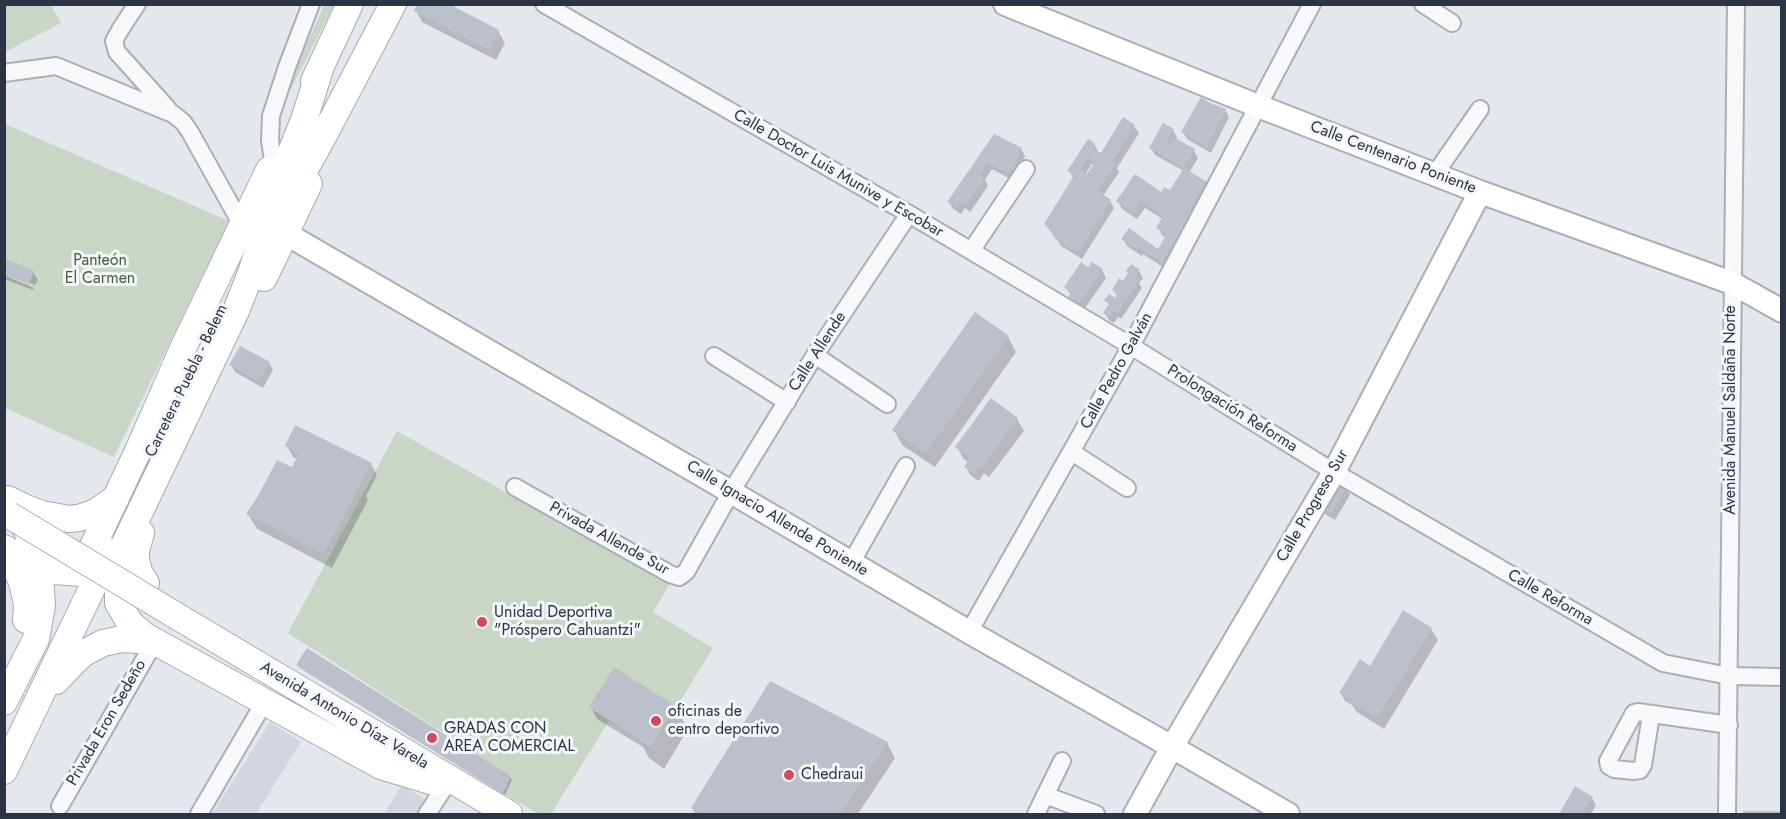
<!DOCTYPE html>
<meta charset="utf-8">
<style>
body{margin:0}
#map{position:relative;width:1786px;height:819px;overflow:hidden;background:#e4e7ec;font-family:Jost,sans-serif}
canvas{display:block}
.frame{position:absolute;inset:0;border:6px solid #2b3445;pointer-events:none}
</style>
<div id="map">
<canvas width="1786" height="819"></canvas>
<div class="frame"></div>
</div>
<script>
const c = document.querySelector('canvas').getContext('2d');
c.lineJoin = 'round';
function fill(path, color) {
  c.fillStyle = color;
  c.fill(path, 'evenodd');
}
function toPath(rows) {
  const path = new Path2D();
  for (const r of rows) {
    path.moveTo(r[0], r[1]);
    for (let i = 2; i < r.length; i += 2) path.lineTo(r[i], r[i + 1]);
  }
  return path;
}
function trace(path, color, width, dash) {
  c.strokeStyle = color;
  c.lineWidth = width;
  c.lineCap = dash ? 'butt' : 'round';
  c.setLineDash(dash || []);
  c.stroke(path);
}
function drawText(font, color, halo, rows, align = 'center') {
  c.font = font + ' Jost,sans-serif';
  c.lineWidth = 6;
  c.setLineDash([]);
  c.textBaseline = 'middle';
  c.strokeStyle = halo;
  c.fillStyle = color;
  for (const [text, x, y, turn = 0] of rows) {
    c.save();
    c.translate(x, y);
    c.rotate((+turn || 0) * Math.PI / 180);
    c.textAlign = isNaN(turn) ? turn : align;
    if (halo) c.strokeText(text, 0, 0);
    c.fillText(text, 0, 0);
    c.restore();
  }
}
fill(toPath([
 [270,722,301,742,256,814,212,814],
 [402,785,428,801,419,814,384,814]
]), '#d2d6de');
fill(toPath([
 [5,4,51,5,61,23,5,52],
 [324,5,334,5,276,118,287,89],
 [5,124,229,221,114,457,5,408],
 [397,431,670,584,653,612,713,648,651,748,609,721,551,814,538,814,503,793,511,776,288,633]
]), '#c9d6c5');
fill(toPath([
 [416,11,498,31,505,43,496,60,422,22],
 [1225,110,1229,117,1211,153,1187,139,1183,132],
 [1134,126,1139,133,1117,168,1119,172,1103,196,1110,201,1114,208,1082,259,1061,246,1054,235,1050,231,1045,224,1074,179,1069,171,1094,144,1098,151,1097,153,1101,155],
 [1092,164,1095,165,1088,175,1085,175],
 [1173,130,1177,137,1176,140,1194,151,1198,158,1189,173,1206,183,1210,190,1166,269,1143,254,1142,256,1127,246,1123,239,1159,252,1167,238,1162,235,1158,228,1163,219,1145,208,1137,219,1122,209,1118,201,1171,193,1184,171,1155,155,1151,148],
 [994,136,1021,149,1025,156,1016,177,1012,180,992,169,985,180,988,186,970,212,965,208,961,214,953,209,949,202],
 [1089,269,1102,270,1106,278,1083,311,1074,305,1070,297,1071,296,1066,287],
 [1139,271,1143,278,1139,283,1142,288,1121,319,1118,317,1114,323,1109,320,1105,313,1110,306,1106,300,1116,300,1118,297,1113,290],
 [4,272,33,272,38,280,35,285],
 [4,275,34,288,33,290,4,279],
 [1008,337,1016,352,935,467,902,445,894,430],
 [269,363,273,370,263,388,235,372,231,365],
 [991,400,1017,419,1024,431,989,477,984,473,979,481,970,475,966,467,969,463,963,458,957,447],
 [287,446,371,464,377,475,366,496,368,500,332,568,257,529,248,514,293,469,297,459,293,457],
 [1346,488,1350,495,1335,520,1325,514,1321,506],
 [4,607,6,628,4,630],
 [1431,629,1438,640,1384,729,1357,712,1352,705,1345,701,1341,693,1370,667],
 [298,665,510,777,512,780,505,795,300,668],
 [591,707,675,707,688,729,664,769,649,758,643,747,597,719],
 [887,743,895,758,858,814,696,814,692,808],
 [1576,788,1592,798,1596,805,1591,814,1561,814],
 [1782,812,1782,814,1745,814,1745,813]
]), '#0003');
fill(toPath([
 [417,4,449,4,499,30,490,50,414,11],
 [1201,97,1210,103,1226,109,1207,147,1181,132],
 [1123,117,1135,125,1112,162,1116,164,1098,191,1111,200,1078,253,1055,239,1049,228,1044,224,1073,177,1083,181,1067,171,1088,139,1095,143,1092,148,1101,153],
 [1088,158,1095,162,1087,174,1080,169],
 [1163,123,1174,129,1166,143,1169,145,1173,137,1195,149,1184,168,1149,148],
 [994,134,1022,148,1013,170,1007,173,988,163,980,175,985,178,966,206,960,202,957,208,947,202],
 [1184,168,1207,182,1189,211,1192,212,1162,263,1139,248,1138,250,1121,239,1129,228,1158,249,1167,234,1156,228,1163,216,1141,201,1133,213,1116,201,1135,174,1161,192,1164,187,1170,190],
 [4,258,34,271,29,284,4,274],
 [1081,262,1088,267,1092,262,1103,269,1079,304,1068,297,1071,293,1064,287],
 [1131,264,1140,270,1135,277,1139,280,1117,313,1113,311,1109,317,1103,313,1109,304,1104,300,1109,294,1115,298,1118,294,1112,290,1119,278,1123,281,1128,273,1126,271],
 [975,312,1009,336,926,453,892,430],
 [240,346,270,362,259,381,229,365],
 [991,398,1018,418,982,467,980,466,974,474,964,467,970,458,955,447],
 [295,425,372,463,323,554,246,514,258,496,277,460,292,467,299,453,285,446],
 [1335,480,1347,487,1331,513,1319,506],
 [1403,610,1432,628,1377,718,1348,701,1349,699,1339,693,1360,659,1370,666],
 [307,648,511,776,503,793,296,665],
 [614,667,676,706,651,748,589,707],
 [770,681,888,742,840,814,702,814,691,808],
 [1575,786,1593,797,1583,814,1559,814],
 [1743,811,1782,811,1782,814,1743,814]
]), '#bbc0ca');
const street = toPath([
 [137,4,120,30,114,41,117,52,168,109],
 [544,4,909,214,1131,346,1334,472,1663,663,1729,676,1782,677],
 [1423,4,1452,23],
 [4,73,56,66,173,114,183,122,190,132,243,227],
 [273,161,270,140,271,116,287,67,311,4],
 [1435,174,1480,109],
 [971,251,1026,169],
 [815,355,887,404],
 [714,356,787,402],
 [1072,452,1127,488],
 [515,487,670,574,679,577,686,572,731,492,815,355,909,214],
 [851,563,906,466],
 [969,632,1131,346,1312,4],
 [1651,715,1643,765,1640,770,1634,771,1614,769,1609,766,1608,761,1634,713,1638,712,1729,725],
 [1045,795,1096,814],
 [60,806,155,641],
 [199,814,265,701],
 [427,814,444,788],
 [1036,814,1062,761],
 [1727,814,1736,4]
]);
const secondary = toPath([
 [1005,4,1258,106,1480,192,1732,283,1782,311],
 [271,225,731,492,969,632,1172,747,1288,814],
 [1135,814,1172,747,1334,472,1480,192]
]);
const primary = toPath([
 [321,66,305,117,285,167,251,273,236,311,125,543,118,572,118,603,130,623,145,636,381,766,434,782],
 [314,81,350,4],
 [282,202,308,164,323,137,393,4],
 [264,278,309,184],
 [7,499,26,508,42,514,69,519,79,518,96,512,116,498],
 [141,533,136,551,136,559,139,572,146,583],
 [4,548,30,562,54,571,81,573,97,571],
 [4,550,12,561,22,582,27,604,26,620],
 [82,569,138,451,184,346,269,170],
 [180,618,509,814],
 [56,681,76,660,84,653,103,643,122,639,154,641],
 [4,702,36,639,42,606,40,574,34,551,27,531,10,500],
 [4,771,96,580,108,551]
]);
trace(street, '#a9aeb7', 20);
trace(secondary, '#a9aeb7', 26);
trace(primary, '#a3abb8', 28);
trace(street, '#f7f8fa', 16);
trace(secondary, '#fff', 22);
trace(primary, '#fff', 26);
const primaryBridge = toPath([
 [9,515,180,618]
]);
trace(primaryBridge, '#a3abb8', 28, []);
trace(primaryBridge, '#fff', 26);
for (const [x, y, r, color] of [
 [482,622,6,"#d1495b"],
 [656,721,6,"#d1495b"],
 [432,738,6,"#d1495b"],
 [789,775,6,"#d1495b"]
]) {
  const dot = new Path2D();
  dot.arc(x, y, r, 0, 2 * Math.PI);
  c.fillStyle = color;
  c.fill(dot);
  trace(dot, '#f4f6f9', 2);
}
drawText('16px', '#2b3445', '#f4f6f9', [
 ["Calle Centenario Poniente",1393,158,21],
 ["Calle Doctor Luis Munive y Escobar",838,174,30],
 ["Calle Allende",818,352,-57],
 ["Calle Pedro Galván",1117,371,-61],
 ["Carretera Puebla - Belem",187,381,-64],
 ["Prolongación Reforma",1232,409,32],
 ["Avenida Manuel Saldaña Norte",1731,410,-90],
 ["Calle Progreso Sur",1313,506,-60],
 ["Calle Ignacio Allende Poniente",777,519,31],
 ["Privada Allende Sur",609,539,29],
 ["Calle Reforma",1550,598,30],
 ["Avenida Antonio Díaz Varela",344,716,31],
 ["Privada Eron Sedeño",107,723,-60]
]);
drawText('16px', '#3f6138', '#f4f6f9', [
 ["Panteón",100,261],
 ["El Carmen",100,279]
]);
drawText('16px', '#2b3445', '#f4f6f9', [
 ["Unidad Deportiva",494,613],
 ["\"Próspero Cahuantzi\"",494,631],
 ["oficinas de",668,712],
 ["centro deportivo",668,730],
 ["GRADAS CON",444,729],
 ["AREA COMERCIAL",444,747],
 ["Chedraui",801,775]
], 'left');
</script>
